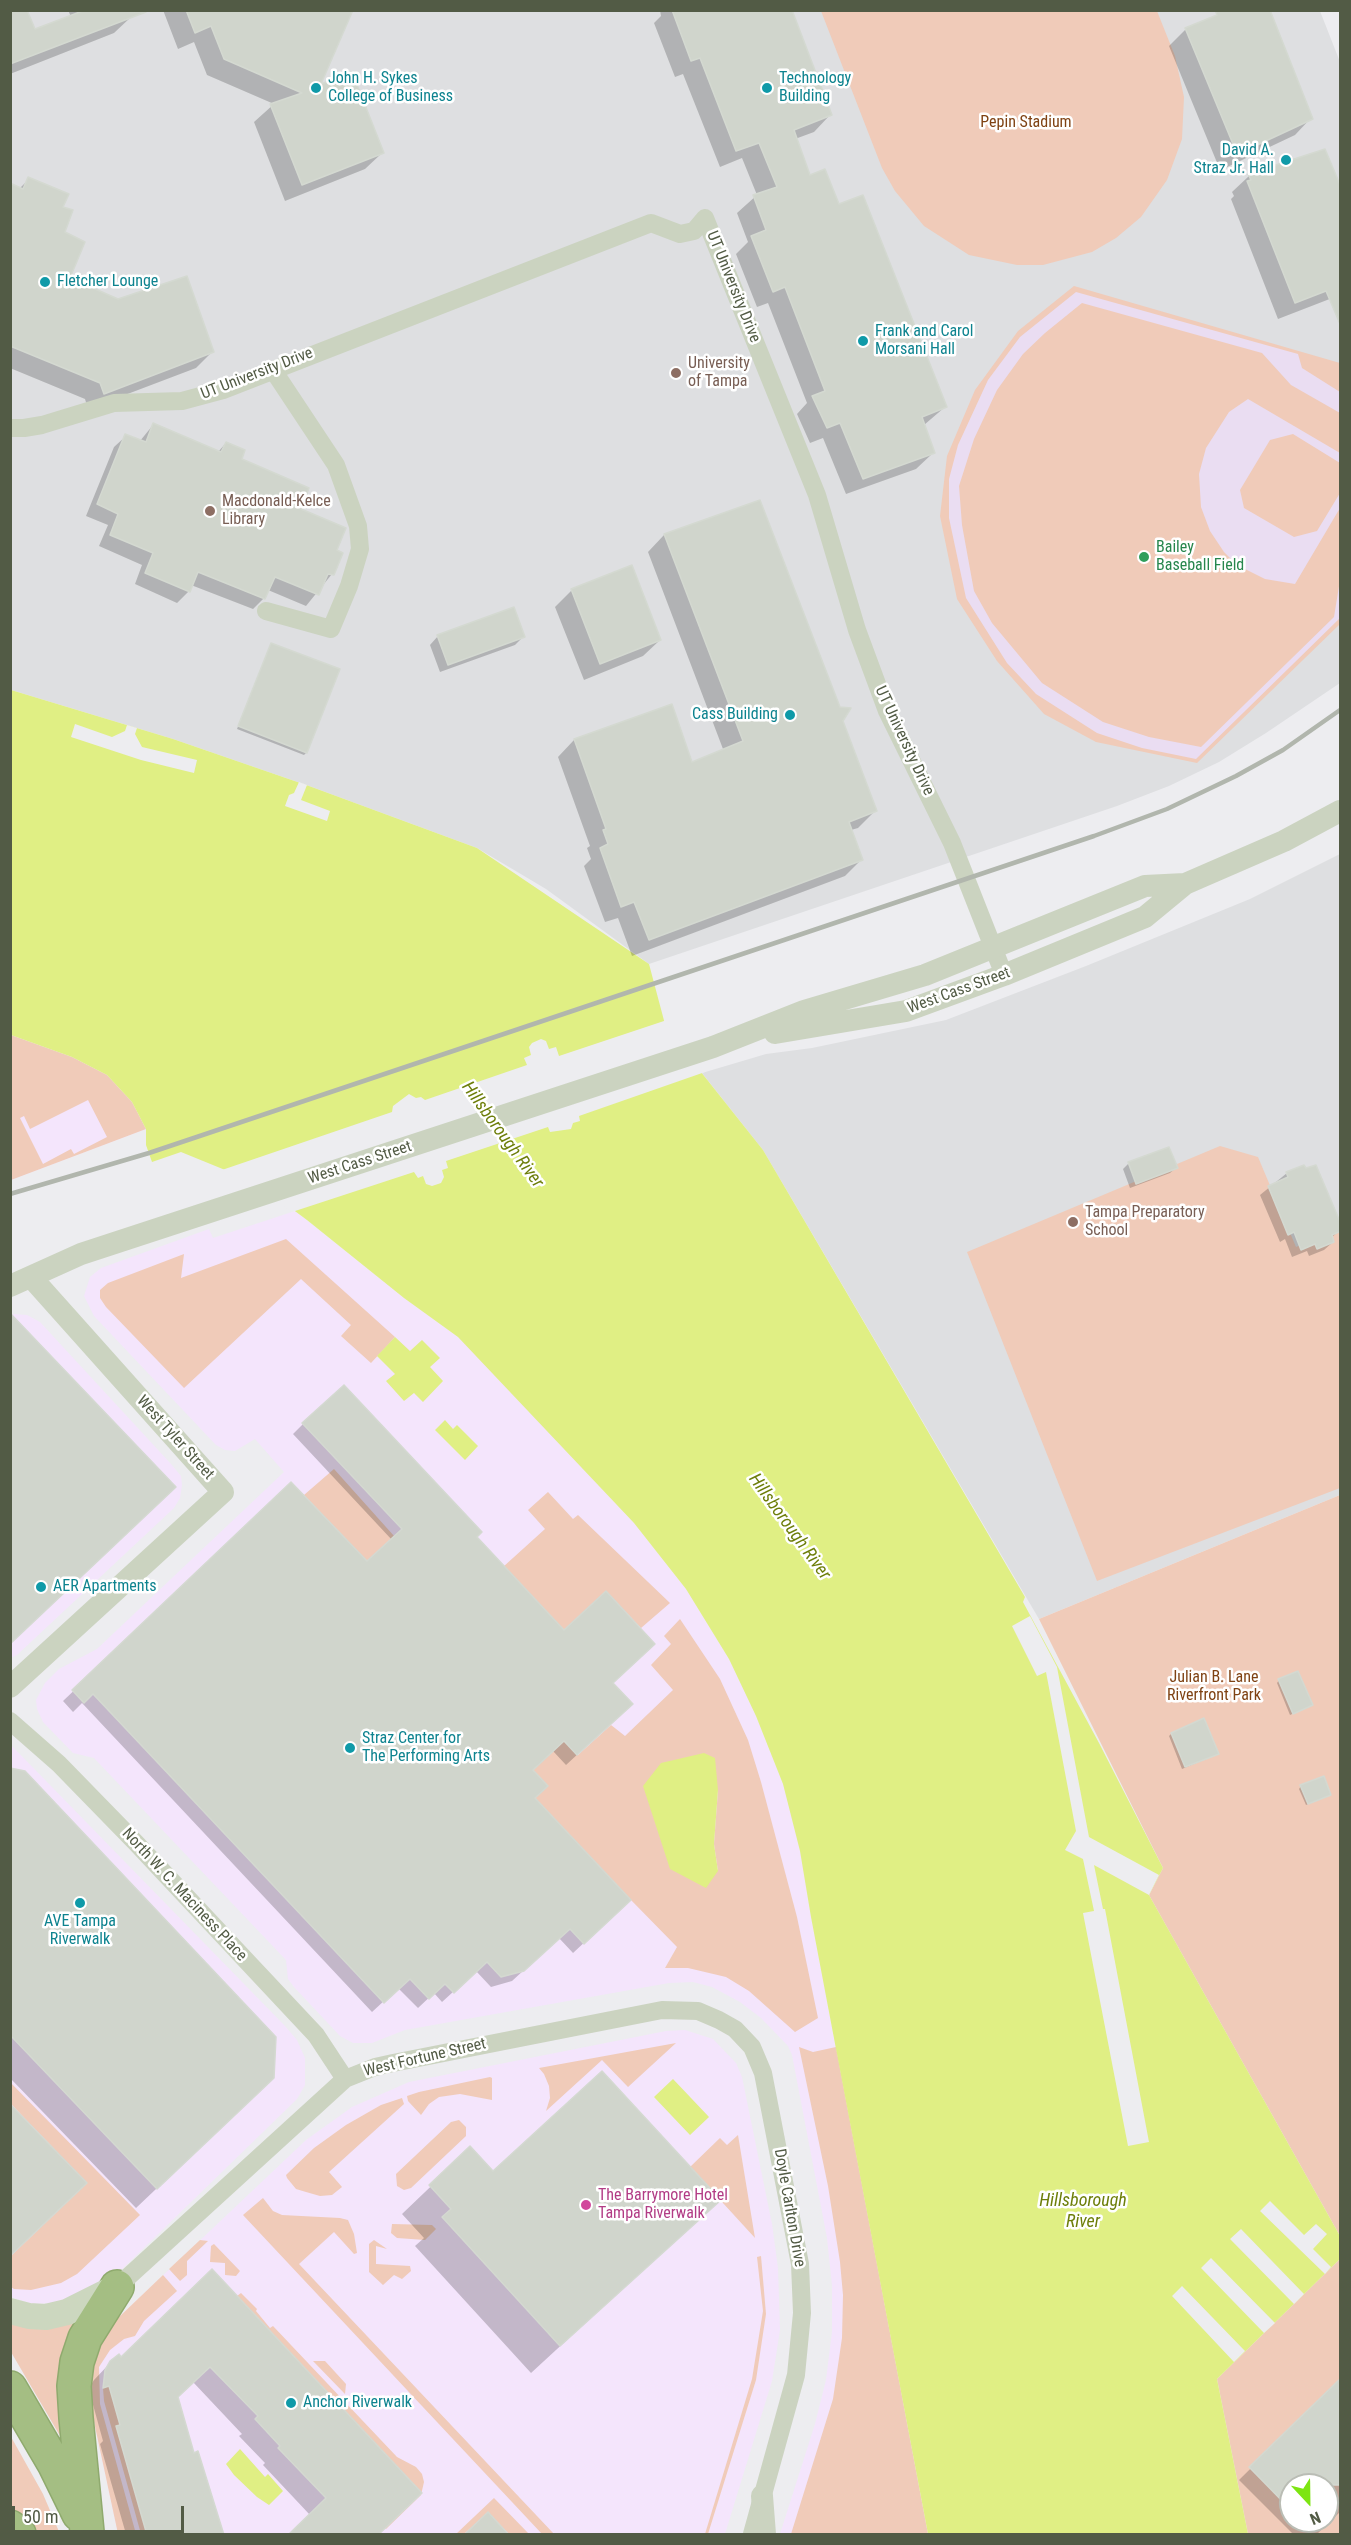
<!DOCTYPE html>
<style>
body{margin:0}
#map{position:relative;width:1351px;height:2545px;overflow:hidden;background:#ededf0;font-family:"Roboto Condensed",sans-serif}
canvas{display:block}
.frame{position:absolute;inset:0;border:12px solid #525b45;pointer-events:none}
.north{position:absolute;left:1279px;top:2473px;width:60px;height:60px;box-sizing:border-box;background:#fff;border:2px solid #babdb5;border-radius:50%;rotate:158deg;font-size:16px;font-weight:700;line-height:24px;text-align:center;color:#525b45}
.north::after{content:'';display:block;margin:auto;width:21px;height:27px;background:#7de512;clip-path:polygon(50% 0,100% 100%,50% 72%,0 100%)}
.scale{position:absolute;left:12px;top:2506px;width:172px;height:27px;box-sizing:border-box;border:3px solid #525b45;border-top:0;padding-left:8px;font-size:18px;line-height:21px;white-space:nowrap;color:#525b45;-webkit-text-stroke:4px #fff;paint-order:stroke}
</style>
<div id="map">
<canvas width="1351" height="2545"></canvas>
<div class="frame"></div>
<div class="north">N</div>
<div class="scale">50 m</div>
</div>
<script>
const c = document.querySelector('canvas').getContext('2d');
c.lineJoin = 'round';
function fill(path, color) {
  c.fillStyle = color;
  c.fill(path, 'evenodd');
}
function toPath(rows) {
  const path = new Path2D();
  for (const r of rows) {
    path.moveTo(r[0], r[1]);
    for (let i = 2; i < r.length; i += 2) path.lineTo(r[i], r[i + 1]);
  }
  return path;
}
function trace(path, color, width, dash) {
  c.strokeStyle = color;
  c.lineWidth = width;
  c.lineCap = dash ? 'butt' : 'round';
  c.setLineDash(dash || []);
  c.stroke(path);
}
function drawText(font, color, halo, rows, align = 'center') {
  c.font = font + ' "Roboto Condensed",sans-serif';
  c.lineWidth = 5;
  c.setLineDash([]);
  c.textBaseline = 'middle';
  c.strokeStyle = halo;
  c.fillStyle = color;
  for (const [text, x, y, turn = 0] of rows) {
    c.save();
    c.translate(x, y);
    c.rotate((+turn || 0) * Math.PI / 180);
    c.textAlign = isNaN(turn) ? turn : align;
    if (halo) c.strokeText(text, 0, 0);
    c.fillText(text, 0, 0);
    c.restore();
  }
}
fill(toPath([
 [11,1035,146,1129,11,1180],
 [295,1211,404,1298,458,1337,482,1359,634,1523,686,1589,729,1659,756,1716,783,1784,801,1851,811,1917,928,2534,780,2534,815,2424,826,2380,832,2332,832,2286,827,2238,792,2055,788,2046,761,2018,740,2002,712,1987,693,1982,669,1983,405,2030,372,2043,353,2043,340,2036,294,1987,288,1979,286,1960,94,1758,73,1753,43,1722,37,1709,36,1700,45,1683,59,1669,97,1649,284,1472,255,1439,235,1451,225,1450,216,1445,94,1316,84,1296,90,1277,101,1268,209,1229,213,1238],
 [14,1314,27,1315,40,1322,171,1464,181,1476,182,1485,180,1498,174,1508,17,1655,11,1658,10,1315],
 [10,1744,285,2026,297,2040,305,2058,305,2085,297,2099,114,2277,80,2295,53,2303,32,2304,11,2297],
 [685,2030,713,2039,736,2063,742,2077,772,2224,778,2268,780,2330,772,2381,725,2534,118,2534,93,2417,90,2387,118,2318,306,2140,352,2107,409,2082,666,2031]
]), '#f4e5fc');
fill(toPath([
 [11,11,1320,11,1340,62,1340,683,1266,733,1219,762,1169,786,1117,806,649,964,546,889,477,848,309,786,173,739,11,690],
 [1340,854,1340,1495,1039,1619,763,1150,702,1073,766,1054,812,1048,946,1020,1086,966,1250,899]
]), '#dedfe1');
fill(toPath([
 [821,11,1157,11,1175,56,1184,97,1182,139,1167,180,1141,217,1116,238,1092,252,1043,265,1017,265,969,255,924,226,895,191,882,168],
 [1074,286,1340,363,1340,624,1197,763,1096,742,1044,714,997,661,957,599,940,516,947,456,975,390,1018,331],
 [11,1035,72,1057,107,1075,132,1102,146,1129,11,1180],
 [88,1100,107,1137,74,1154,71,1149,43,1164,20,1118,24,1116,30,1129],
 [1220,1146,1258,1157,1296,1247,1340,1230,1340,1488,1097,1581,967,1252],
 [286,1239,395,1337,371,1363,341,1336,351,1325,301,1279,184,1388,106,1307,100,1298,100,1290,108,1283,184,1254,181,1278],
 [334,1469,394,1536,367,1561,304,1495],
 [548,1492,573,1519,578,1515,670,1603,641,1628,606,1591,601,1669,503,1567,545,1529,528,1510],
 [1340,1495,1340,2236,1149,1895,1163,1868,1039,1619],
 [680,1619,720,1679,748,1740,761,1782,797,1917,818,2018,795,2032,749,1991,726,1977,688,1968,665,1968,677,1947,631,1900,520,1812,533,1770,564,1741,578,1755,611,1725,625,1736,673,1690,651,1665,671,1644,664,1636],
 [661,1763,718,1790,714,1844,718,1871],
 [676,2043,628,2087,602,2060,546,2111,550,2098,549,2086,544,2074,539,2068],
 [799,2047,813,2052,836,2047,928,2534,791,2534,833,2399,842,2338,843,2295,840,2262,828,2186],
 [490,2077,492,2078,492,2100,460,2094,439,2097,429,2104,421,2115,408,2101,407,2096,419,2092],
 [10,2082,140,2215,77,2274,61,2283,31,2290,14,2289,11,2287,11,2254,12,2255,87,2183,11,2104],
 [402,2098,404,2104,329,2172,342,2187,332,2195,320,2196,306,2192,296,2189,287,2178,286,2175,314,2148,346,2125,381,2105],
 [459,2120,466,2127,466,2136,411,2188,404,2190,397,2186,396,2174,451,2122],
 [738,2135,755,2238,690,2167,720,2138,727,2145],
 [263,2198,273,2211,282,2215,340,2218,348,2220,354,2234,357,2253,354,2254,334,2232,299,2264,554,2534,542,2534,243,2215],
 [392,2224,432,2225,436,2229,425,2240,397,2238,391,2233],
 [200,2240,208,2241,187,2261,187,2275,180,2281,169,2269],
 [374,2240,387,2249,376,2246,376,2264,410,2266,411,2271,402,2279,394,2275,383,2285,369,2272,369,2244],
 [214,2244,240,2271,236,2276,225,2275,225,2263,210,2262,211,2246],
 [761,2256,766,2314,756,2380,708,2534,705,2534,752,2379,763,2311,757,2257],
 [1340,2259,1340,2534,1248,2534,1217,2379],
 [1291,2485,1327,2485,1327,2521,1291,2521],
 [163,2275,177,2291,144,2321,135,2336,124,2339,110,2350,99,2367,100,2404,136,2534,118,2534,93,2417,90,2387,91,2367,102,2337,118,2318],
 [241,2293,257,2309,256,2311,270,2328,273,2326,397,2457,416,2467,422,2474,424,2482,421,2495,386,2529,373,2515,422,2493,237,2296],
 [77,2315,66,2446,11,2352,10,2319],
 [313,2361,325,2361,346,2384,345,2394],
 [109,2386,120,2425,116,2427,147,2534,141,2534,104,2401,103,2388],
 [10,2435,43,2494,60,2534,38,2534,11,2511],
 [494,2498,529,2534,509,2534,488,2512,464,2534,456,2534]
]), '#f0cbb9');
fill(toPath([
 [1076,292,1298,354,1302,368,1340,392,1340,413,1291,385,1262,353,1082,303,1045,333,1023,354,997,390,974,439,959,486,962,525,974,591,992,623,1042,683,1103,722,1149,737,1201,747,1334,617,1340,580,1340,618,1196,759,1142,748,1097,733,1036,694,1007,663,966,598,949,518,949,479,958,445,988,380,1020,337],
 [1248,399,1340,453,1340,463,1293,434,1270,440,1240,490,1244,508,1294,537,1317,531,1340,493,1340,508,1295,584,1265,579,1243,568,1232,560,1224,552,1210,531,1201,507,1199,474,1206,448,1229,412]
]), '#eaddf2');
fill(toPath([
 [11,690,173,739,309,786,477,848,649,964,666,1028,763,1150,1025,1597,1023,1602,1099,1743,1163,1868,1149,1895,1340,2236,1340,2259,1217,2379,1248,2534,928,2534,811,1917,800,1851,783,1784,756,1716,729,1659,686,1589,634,1523,458,1337,404,1298,307,1220,257,1183,181,1152,152,1162,146,1145,146,1129,132,1102,107,1075,72,1057,11,1035],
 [395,1337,410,1351,422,1340,440,1358,430,1367,443,1381,423,1402,414,1393,404,1401,386,1381,395,1374,377,1356],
 [445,1420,453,1429,457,1425,478,1446,465,1460,435,1430],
 [704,1753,715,1758,718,1790,714,1844,718,1871,706,1888,670,1869,643,1786,661,1763],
 [673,2079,709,2117,690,2135,654,2097],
 [240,2449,265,2477,268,2474,283,2491,269,2505,257,2497,234,2475,226,2464]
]), '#e0ef84');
fill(toPath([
 [75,724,112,737,125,731,127,725,137,728,135,734,142,747,197,760,194,773,141,760,71,737],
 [299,782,307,785,301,800,330,811,327,821,285,806,289,795,294,793],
 [667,1020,668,1026,705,1072,579,1116,580,1121,573,1123,571,1129,550,1132,548,1127,446,1161,448,1168,442,1170,444,1177,441,1183,432,1186,426,1184,423,1176,418,1178,414,1172,292,1212,255,1186,219,1171,392,1112,393,1106,409,1094,416,1098,421,1097,425,1100,527,1065,524,1058,531,1055,529,1047,532,1043,541,1039,546,1041,549,1049,556,1047,559,1056],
 [1030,1616,1057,1667,1089,1837,1159,1875,1149,1895,1094,1865,1103,1909,1105,1909,1149,2142,1128,2146,1083,1913,1094,1911,1083,1859,1065,1850,1076,1831,1046,1672,1037,1676,1012,1626],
 [1270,2201,1304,2235,1316,2224,1327,2234,1313,2249,1331,2267,1325,2274,1260,2211],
 [1241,2229,1304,2294,1294,2304,1230,2239],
 [1211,2258,1275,2323,1264,2333,1201,2268],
 [1182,2286,1245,2351,1234,2362,1172,2296]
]), '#ededf0');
fill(toPath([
 [10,10,34,31,71,17,68,10,129,10,131,17,114,33,10,74],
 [163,10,351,10,318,87,382,153,365,169,285,201,254,122,274,104,207,75,194,42,178,49],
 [660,10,790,10,830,115,814,132,795,139,809,176,839,205,945,407,924,425,933,453,916,469,846,494,823,438,810,443,797,414,807,403,768,303,757,307,736,254,748,242,737,213,757,195,742,158,720,167,683,74,675,77,654,23,661,16],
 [1186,29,1311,118,1295,135,1223,169,1222,164,1218,165,1169,46],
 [1324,151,1340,191,1340,295,1278,319,1231,199,1234,196,1232,192,1249,176],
 [29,179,61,208,68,279,212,352,196,368,88,409,85,399,10,368,10,191,19,189],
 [153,425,218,452,226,443,240,460,299,510,335,551,332,574,306,606,268,590,264,598,253,609,191,585,189,591,177,603,135,584,142,565,99,546,108,525,86,516,114,447,126,436,140,441],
 [759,501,875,811,858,828,851,830,861,860,845,876,632,956,618,918,605,922,584,866,591,859,587,848,590,846,558,757,574,740,692,764,723,749,648,552,664,535],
 [631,567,660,640,643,656,584,680,555,607,572,590],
 [438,636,523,637,515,645,440,672,430,645],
 [271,644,306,753,304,755,237,729],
 [1168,1149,1176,1168,1170,1173,1130,1188,1123,1169,1128,1164],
 [1287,1173,1340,1230,1331,1238,1333,1242,1324,1250,1309,1256,1307,1251,1292,1257,1285,1239,1280,1242,1260,1195],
 [303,1424,475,1537,611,1683,621,1714,566,1765,553,1751,531,1771,533,1798,618,1911,573,1953,559,1938,512,1981,491,1987,476,1971,442,2002,434,1993,418,2008,398,1988,372,2012,82,1703,73,1712,63,1701,291,1484,367,1563,392,1540,293,1434],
 [1279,1680,1311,1705,1290,1715,1277,1683],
 [1171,1734,1215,1755,1182,1769,1169,1736],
 [10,1770,251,2099,136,2208,10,2078],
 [1301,1786,1329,1795,1306,1805,1299,1789],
 [470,2149,493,2173,719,2200,531,2373,415,2246,424,2238,402,2214],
 [212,2271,377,2534,310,2515,263,2465,265,2463,239,2436,242,2434,193,2382,177,2397,193,2455,208,2490,210,2489,223,2534,126,2534,100,2444,103,2441,92,2401,87,2403,89,2388,94,2380,111,2362,120,2359],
 [1340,2380,1340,2512,1317,2534,1293,2534,1239,2480],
 [1291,2485,1327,2485,1327,2521,1291,2521]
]), '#0003');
const building = toPath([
 [10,10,27,10,35,29,85,10,146,12,10,64,10,10],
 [186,10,353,10,321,84,352,72,384,153,302,185,270,104,302,93,224,59,211,26,195,33,186,10],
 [672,10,792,10,832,115,794,130,810,175,825,169,839,204,863,195,947,407,922,417,935,453,863,479,840,423,827,428,812,396,825,391,785,287,773,292,751,236,766,230,753,195,777,187,759,143,736,151,700,58,691,61,672,10],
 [1215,10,1270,10,1313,119,1240,153,1238,148,1235,149,1185,28,1217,15,1215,10],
 [1325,149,1341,187,1340,324,1326,291,1295,303,1247,181,1251,180,1248,174,1325,149],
 [28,177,69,194,63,207,73,210,65,232,85,242,70,278,118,299,187,276,214,352,104,394,100,383,10,346,10,183,23,189,28,177],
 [153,423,221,452,226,442,245,450,242,459,309,488,301,509,346,528,337,550,343,553,334,575,328,574,319,595,275,577,265,599,198,572,190,592,145,573,153,553,110,535,118,514,97,504,125,434,146,442,153,423],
 [760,500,840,707,851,708,843,721,877,811,849,822,863,860,649,940,634,902,621,907,600,848,608,844,603,830,606,829,574,739,672,704,692,762,743,741,664,534,760,500],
 [632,565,661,640,600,664,571,589,632,565],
 [514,607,525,637,448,665,437,635,514,607],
 [271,643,340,669,307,753,238,726,271,643],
 [1169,1147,1178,1168,1136,1184,1128,1162,1169,1147],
 [1304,1165,1306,1168,1316,1165,1341,1224,1341,1231,1332,1235,1334,1242,1317,1249,1315,1244,1301,1250,1294,1232,1288,1235,1268,1186,1288,1177,1286,1172,1304,1165],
 [10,1313,176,1487,10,1644,10,1313],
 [344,1385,482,1532,477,1537,564,1630,606,1591,655,1644,613,1683,633,1704,577,1755,564,1741,533,1770,548,1786,535,1798,631,1900,584,1944,570,1929,524,1971,501,1977,487,1962,454,1993,445,1984,429,1999,410,1979,384,2003,93,1694,84,1703,72,1690,291,1482,367,1561,402,1529,302,1423,344,1385],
 [1298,1671,1313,1705,1293,1714,1278,1679,1298,1671],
 [1204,1718,1219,1754,1185,1767,1171,1733,1204,1718],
 [10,1768,25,1771,276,2037,274,2078,157,2189,10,2035,10,1768],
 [1324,1776,1331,1795,1308,1804,1300,1785,1324,1776],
 [602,2071,721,2200,560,2346,442,2217,451,2209,429,2185,470,2146,493,2171,602,2071],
 [10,2104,87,2183,10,2256,10,2104],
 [212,2269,422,2493,378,2535,288,2535,326,2498,278,2448,280,2446,255,2419,258,2416,210,2367,178,2397,194,2453,198,2451,224,2535,147,2535,116,2426,120,2425,109,2386,103,2388,105,2370,110,2361,119,2354,121,2357,212,2269],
 [1341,2378,1341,2485,1291,2485,1291,2510,1249,2467,1341,2378],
 [488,2512,509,2535,464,2535,488,2512]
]);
fill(building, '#d0d5cc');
trace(building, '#d4d9d1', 1.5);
const motorway = toPath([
 [10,2388,55,2465,79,2514],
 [10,2527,19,2534],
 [87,2532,76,2418,74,2386,77,2362,85,2338,117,2287]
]);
trace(motorway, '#8faa6e', 36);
trace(toPath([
 [10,428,24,428,42,425,114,403,182,401,223,390,651,223,680,234,694,231,705,218,817,495,857,630,887,711,952,843,1004,975],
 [266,611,331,629,349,586,360,549,358,526,336,465,273,370],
 [10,1721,59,1764,136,1843,316,2035,345,2079],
 [117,2287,345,2079,375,2067,393,2063,662,2010,698,2011,719,2020,735,2029,752,2047,763,2073,800,2264,802,2313,796,2375,752,2534]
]), '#cbd3c0', 18);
trace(toPath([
 [775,1033,906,1011,1004,975,1145,917,1185,884,1284,841,1340,811],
 [10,1286,81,1254,713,1047,804,1011,925,975,1145,886,1185,884],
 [10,1687,223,1492,31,1277],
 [762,2496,765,2534]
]), '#cbd3c0', 22);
trace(toPath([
 [10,2311,29,2316,46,2317,67,2312,117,2287]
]), '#ccd7bf', 26);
trace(motorway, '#a4be83', 33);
trace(toPath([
 [10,1194,149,1153,1094,836,1167,809,1236,776,1283,750,1340,710]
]), '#b1b6ad', 4.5);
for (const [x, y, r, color] of [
 [316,88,6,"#0f9aa8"],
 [767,88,6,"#0f9aa8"],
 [1286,160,6,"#0f9aa8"],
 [45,282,6,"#0f9aa8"],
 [863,341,6,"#0f9aa8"],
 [676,373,6,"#8d6e63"],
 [210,511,6,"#8d6e63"],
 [1144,557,6,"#2e9e5b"],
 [790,715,6,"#0f9aa8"],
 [1073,1222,6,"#8d6e63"],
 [41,1587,6,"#0f9aa8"],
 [350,1748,6,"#0f9aa8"],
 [80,1903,6,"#0f9aa8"],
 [586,2205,6,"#d1479c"],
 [291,2403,6,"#0f9aa8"]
]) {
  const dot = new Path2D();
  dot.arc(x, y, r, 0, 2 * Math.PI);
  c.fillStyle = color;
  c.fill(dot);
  trace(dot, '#fff', 2);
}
drawText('16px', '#0d838f', '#fff', [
 ["John H. Sykes",328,79],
 ["College of Business",328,97],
 ["Technology",779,79],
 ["Building",779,97],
 ["David A.",1274,151,"right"],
 ["Straz Jr. Hall",1274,169,"right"],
 ["Fletcher Lounge",57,282],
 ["Frank and Carol",875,332],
 ["Morsani Hall",875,350],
 ["Cass Building",778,715,"right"],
 ["AER Apartments",53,1587],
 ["Straz Center for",362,1739],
 ["The Performing Arts",362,1757],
 ["AVE Tampa",80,1922,"center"],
 ["Riverwalk",80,1940,"center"],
 ["Anchor Riverwalk",303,2403]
], 'left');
drawText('16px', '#7f4213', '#fff', [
 ["Pepin Stadium",1026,123],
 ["Julian B. Lane",1214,1678],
 ["Riverfront Park",1214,1696]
]);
drawText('16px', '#525b45', '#fff', [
 ["UT University Drive",733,287,68],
 ["UT University Drive",257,374,-21],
 ["UT University Drive",904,741,65],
 ["West Cass Street",959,991,-20],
 ["West Cass Street",360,1163,-18],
 ["West Tyler Street",175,1438,48],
 ["North W. C. Maciness Place",184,1895,47],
 ["West Fortune Street",425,2058,-13],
 ["Doyle Carlton Drive",789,2208,80]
]);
drawText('16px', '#785e54', '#fff', [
 ["University",688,364],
 ["of Tampa",688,382],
 ["Macdonald-Kelce",222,502],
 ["Library",222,520],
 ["Tampa Preparatory",1085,1213],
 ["School",1085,1231]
], 'left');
drawText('16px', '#27864d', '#fff', [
 ["Bailey",1156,548],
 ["Baseball Field",1156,566]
], 'left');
drawText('16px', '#b23c85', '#fff', [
 ["The Barrymore Hotel",598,2196],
 ["Tampa Riverwalk",598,2214]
], 'left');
drawText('italic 18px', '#6d7e0a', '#fff', [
 ["Hillsborough River",502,1135,54],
 ["Hillsborough River",789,1527,54],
 ["Hillsborough",1083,2201],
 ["River",1083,2222]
]);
</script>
